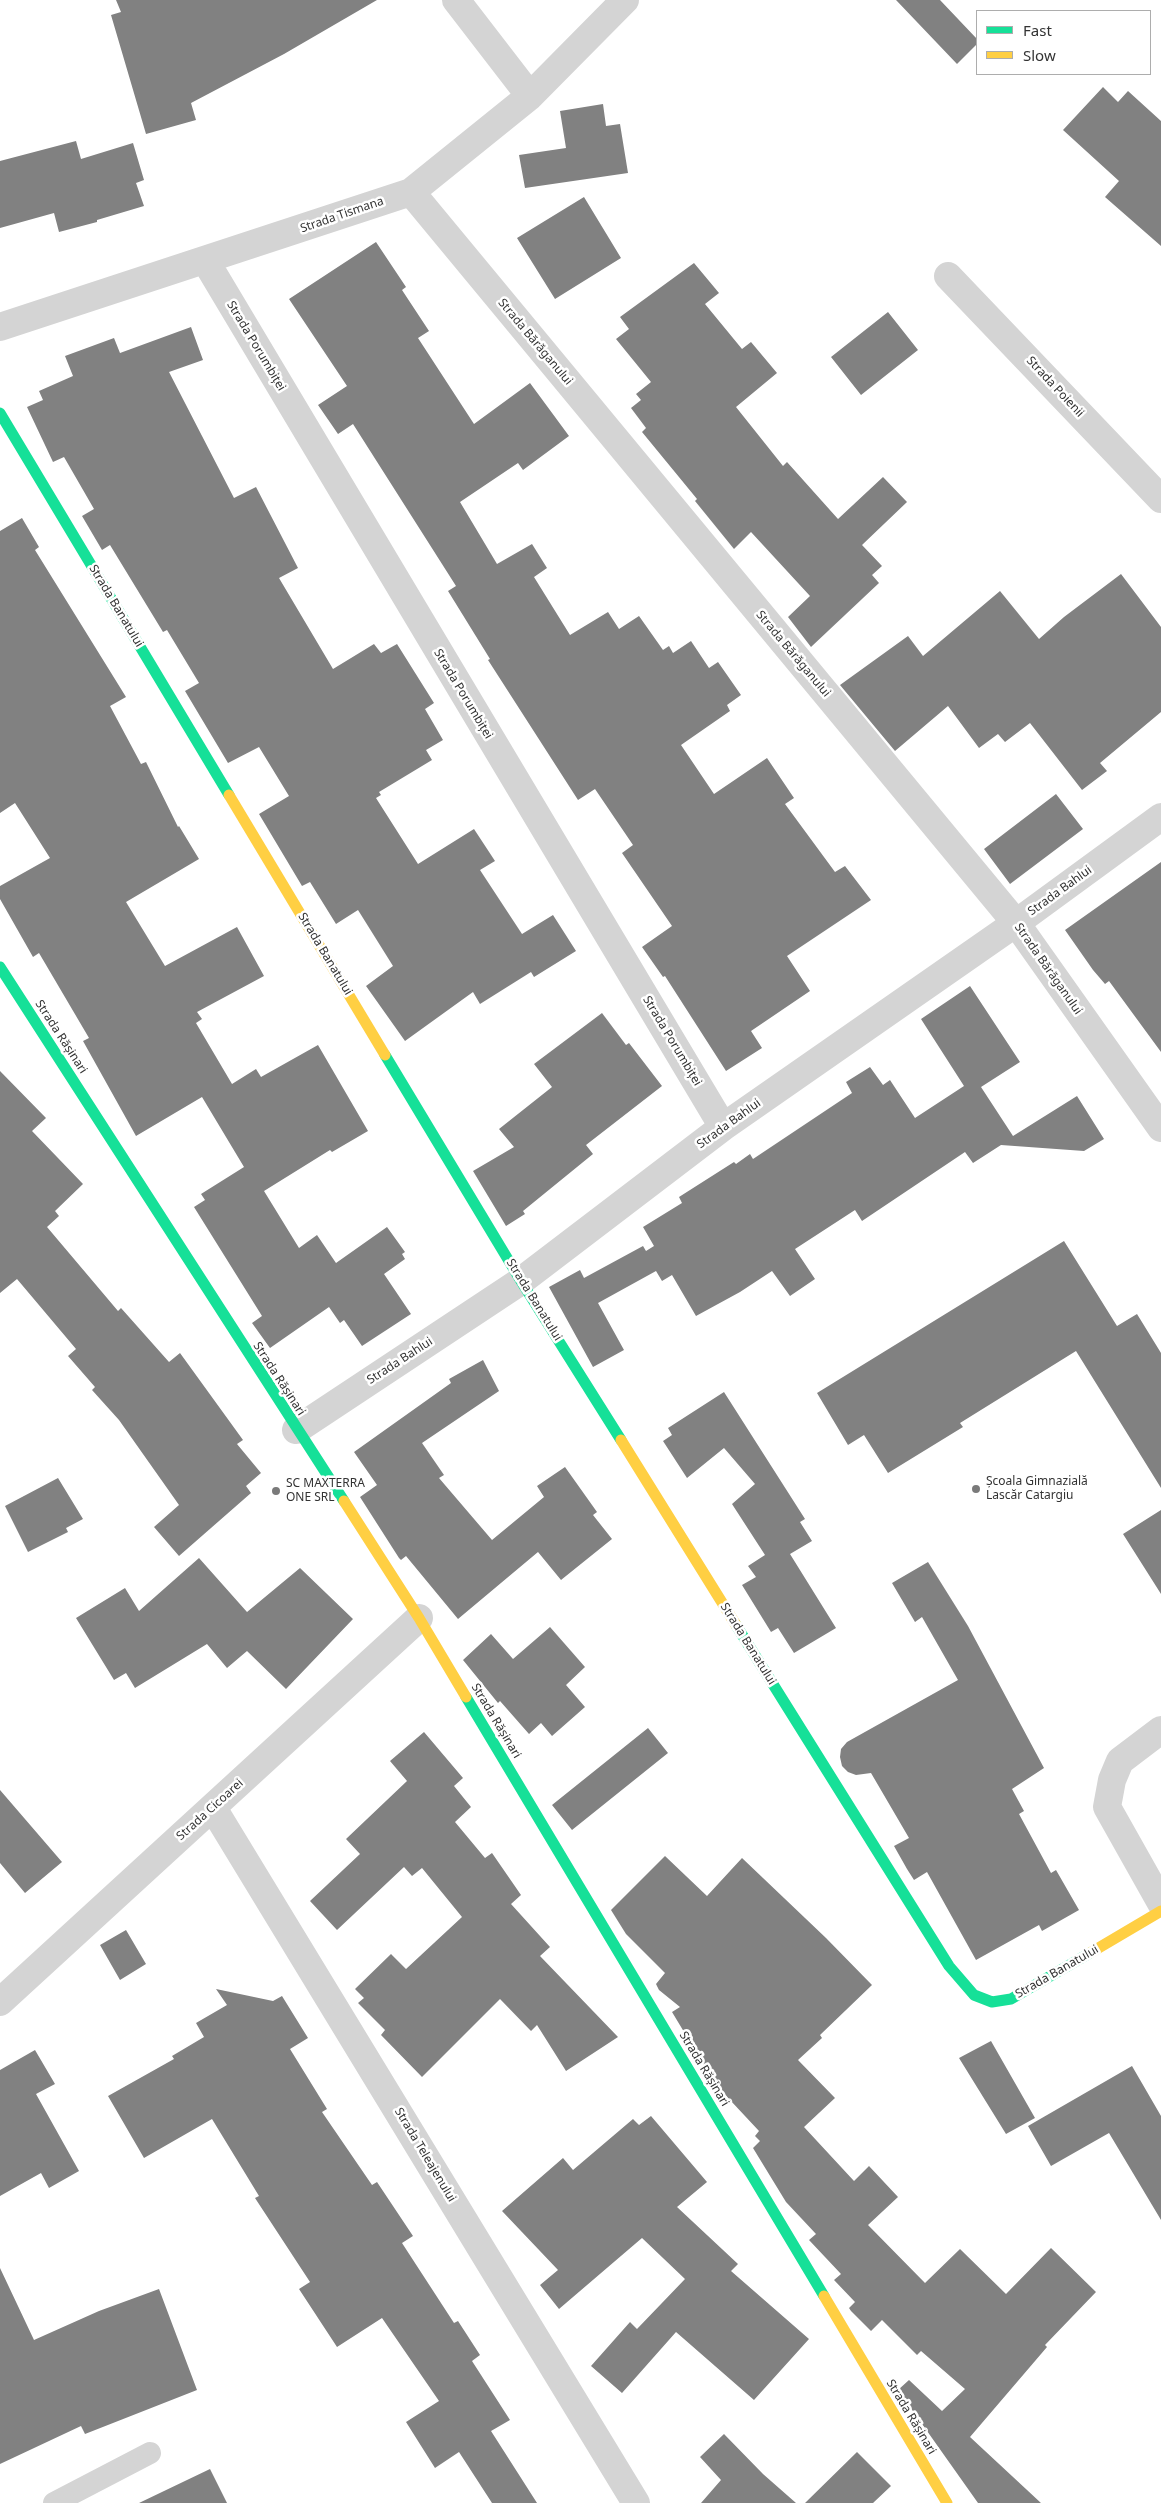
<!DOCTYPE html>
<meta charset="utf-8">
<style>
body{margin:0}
#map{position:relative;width:1161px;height:2503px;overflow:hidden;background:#fff;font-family:"Noto Sans",sans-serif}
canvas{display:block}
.legend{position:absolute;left:976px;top:10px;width:175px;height:65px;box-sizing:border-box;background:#fff;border:1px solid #adadad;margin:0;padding:6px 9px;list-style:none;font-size:15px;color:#333}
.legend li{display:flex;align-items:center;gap:10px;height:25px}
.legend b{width:25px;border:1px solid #adadad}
</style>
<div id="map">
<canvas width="1161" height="2503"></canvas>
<ul class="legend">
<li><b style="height:6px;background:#16e098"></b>Fast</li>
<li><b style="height:6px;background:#ffcf43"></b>Slow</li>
</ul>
</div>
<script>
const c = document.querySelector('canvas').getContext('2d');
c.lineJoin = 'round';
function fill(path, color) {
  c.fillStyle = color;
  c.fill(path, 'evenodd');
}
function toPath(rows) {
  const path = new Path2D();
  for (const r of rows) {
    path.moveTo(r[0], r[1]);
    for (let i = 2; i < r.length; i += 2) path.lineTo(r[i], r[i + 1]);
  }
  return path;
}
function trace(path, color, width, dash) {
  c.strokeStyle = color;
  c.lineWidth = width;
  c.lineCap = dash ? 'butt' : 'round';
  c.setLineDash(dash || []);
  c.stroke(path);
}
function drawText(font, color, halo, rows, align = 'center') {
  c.font = font + ' "Noto Sans",sans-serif';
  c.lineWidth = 5;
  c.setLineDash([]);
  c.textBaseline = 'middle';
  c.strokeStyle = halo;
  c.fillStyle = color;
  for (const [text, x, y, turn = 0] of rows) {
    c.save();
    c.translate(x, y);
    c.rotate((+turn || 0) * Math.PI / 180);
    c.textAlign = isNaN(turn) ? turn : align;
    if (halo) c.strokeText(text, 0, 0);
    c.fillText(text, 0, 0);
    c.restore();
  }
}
fill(toPath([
 [116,0,377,0,284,54,191,103,196,120,146,134,111,15,121,12],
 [896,0,940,0,977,39,977,44,957,64],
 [1103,87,1118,102,1128,91,1161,121,1161,246,1105,197,1119,181,1063,130],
 [603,104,606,126,620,124,628,173,525,188,519,155,566,148,560,111],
 [76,141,81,159,133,143,144,180,136,183,144,206,97,220,97,222,59,232,54,213,0,228,0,161],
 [584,197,621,258,555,299,517,238],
 [376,242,406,287,402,290,429,331,418,338,474,424,530,383,569,436,523,470,518,463,460,502,497,564,532,544,547,568,534,577,570,635,608,612,619,629,639,616,663,650,669,646,673,653,691,641,709,668,718,662,741,695,727,705,730,711,681,745,714,794,767,758,794,798,785,804,835,872,845,866,871,900,787,956,810,991,751,1031,762,1048,726,1071,665,976,663,977,642,947,672,926,622,853,633,845,595,789,578,800,488,660,490,659,448,591,456,586,353,424,338,434,318,405,347,386,289,299],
 [694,263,719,293,705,304,742,349,751,342,777,373,736,407,783,466,787,462,838,519,883,477,907,502,862,545,882,566,872,575,879,583,811,647,788,617,810,596,751,532,734,549,695,501,697,499,642,432,646,428,631,408,641,400,636,394,651,382,616,339,629,329,620,317],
 [888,312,918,350,861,395,831,357],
 [191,327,203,360,169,372,234,498,256,487,298,568,279,578,333,669,374,644,381,653,397,644,434,703,425,709,443,740,426,750,432,760,379,792,381,795,376,798,418,864,474,829,495,861,480,870,522,934,553,915,576,951,534,977,531,972,480,1004,473,992,405,1041,366,986,393,966,358,910,336,924,310,882,302,886,259,814,289,796,259,747,228,763,185,691,199,683,167,630,163,632,110,545,102,550,82,516,94,509,64,457,53,462,27,407,43,400,39,391,73,376,65,356,114,338,120,353],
 [22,518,39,547,35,550,126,697,110,706,141,764,146,762,178,827,179,826,199,859,126,902,165,966,237,927,264,976,197,1012,202,1019,196,1023,232,1084,256,1069,261,1077,318,1045,368,1131,332,1152,330,1150,264,1191,299,1248,317,1235,336,1263,387,1227,405,1252,402,1254,405,1259,384,1274,411,1314,362,1346,344,1320,340,1323,329,1307,270,1348,252,1323,262,1316,194,1207,205,1200,201,1194,244,1167,202,1097,136,1136,83,1041,89,1038,39,953,33,957,0,899,0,886,50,858,15,803,0,813,0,531],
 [1121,574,1161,627,1161,712,1100,763,1107,771,1082,790,1030,723,1005,742,998,734,979,748,948,706,895,751,840,685,908,636,923,656,1000,591,1039,639,1064,617],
 [1056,794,1083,829,1010,884,984,849],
 [1161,862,1161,1052,1109,981,1105,984,1093,970,1065,930],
 [970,986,1020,1062,981,1087,1013,1136,1077,1096,1104,1139,1084,1151,1001,1145,973,1163,965,1152,862,1221,855,1210,795,1249,815,1279,790,1296,772,1271,740,1292,696,1316,672,1275,662,1281,656,1271,598,1303,624,1350,593,1367,549,1287,580,1270,584,1278,643,1246,646,1251,654,1246,643,1227,682,1203,679,1197,734,1162,736,1164,750,1154,753,1159,852,1093,846,1082,870,1067,883,1085,890,1080,915,1118,964,1086,921,1019],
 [602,1013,626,1045,629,1043,662,1086,586,1145,593,1154,523,1211,525,1214,506,1226,473,1171,514,1147,499,1129,552,1087,534,1064],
 [0,1071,46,1118,32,1131,83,1184,55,1211,59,1216,47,1227,118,1311,121,1308,169,1362,180,1353,243,1440,237,1444,261,1473,246,1486,251,1493,179,1556,154,1527,179,1505,119,1420,92,1390,95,1387,68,1356,76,1349,17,1279,0,1293],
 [1064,1241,1117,1326,1137,1314,1161,1353,1161,1488,1076,1351,960,1423,963,1427,888,1473,864,1435,848,1445,817,1393],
 [483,1360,499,1391,422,1443,444,1475,439,1478,492,1540,544,1497,537,1486,565,1467,597,1512,593,1515,612,1539,561,1580,538,1552,458,1619,406,1556,401,1560,399,1558,360,1497,377,1485,354,1452,451,1383,449,1379],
 [724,1392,805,1519,800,1522,812,1541,790,1554,836,1628,794,1653,778,1628,771,1632,742,1585,756,1577,748,1566,765,1555,732,1504,755,1484,724,1448,687,1478,663,1441,672,1435,668,1428],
 [58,1478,83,1519,66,1528,68,1532,28,1552,5,1506],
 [1161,1510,1161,1594,1123,1534],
 [199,1558,247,1612,300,1568,353,1619,286,1689,247,1651,227,1668,207,1644,135,1688,126,1673,114,1680,76,1618,125,1588,139,1611],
 [928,1562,968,1626,1044,1768,1012,1789,1024,1811,1019,1814,1051,1873,1056,1870,1079,1910,1042,1931,1039,1925,976,1960,927,1872,914,1880,907,1869,894,1846,909,1838,871,1773,856,1775,848,1772,842,1766,840,1757,841,1749,847,1742,958,1680,922,1617,915,1622,892,1583],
 [550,1627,585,1667,566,1685,585,1707,552,1736,541,1723,529,1734,500,1701,498,1703,463,1660,491,1634,513,1659],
 [648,1728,668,1753,572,1830,552,1805],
 [424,1732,463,1778,454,1786,471,1807,455,1822,485,1858,492,1853,521,1895,511,1904,550,1947,540,1956,618,2037,566,2071,537,2025,531,2031,500,1999,422,2077,381,2035,385,2030,358,2003,364,1998,355,1989,391,1954,406,1969,462,1917,422,1868,412,1876,404,1867,337,1930,310,1901,360,1854,346,1839,407,1781,390,1761],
 [0,1790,62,1862,25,1893,0,1863],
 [665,1856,707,1896,742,1858,826,1938,872,1985,820,2035,822,2038,798,2060,835,2098,804,2127,854,2181,869,2166,898,2197,868,2225,925,2283,960,2249,1006,2294,1051,2248,1096,2292,1045,2345,1047,2347,970,2437,1041,2503,978,2503,898,2390,909,2380,942,2411,965,2389,921,2351,917,2355,882,2320,871,2331,851,2311,849,2308,855,2302,834,2280,841,2274,809,2240,816,2234,786,2202,753,2148,760,2141,755,2136,759,2131,716,2085,672,2012,680,2007,659,1990,656,1984,665,1973,626,1934,611,1910],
 [126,1930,146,1964,120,1980,100,1945],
 [216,1989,273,2001,282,1996,308,2038,290,2049,327,2109,322,2112,372,2185,377,2182,413,2236,402,2243,454,2323,458,2321,480,2355,472,2361,510,2420,491,2431,537,2503,492,2503,459,2452,435,2468,406,2422,439,2401,382,2318,337,2347,299,2289,310,2282,255,2198,259,2196,212,2119,144,2158,108,2096,174,2059,172,2056,204,2037,196,2023,227,2005],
 [991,2041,1035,2118,1006,2134,959,2058],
 [35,2050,55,2084,36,2094,79,2171,49,2188,41,2173,0,2196,0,2070],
 [1132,2066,1161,2116,1161,2220,1109,2133,1051,2166,1028,2126],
 [651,2116,707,2182,677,2207,738,2264,731,2271,809,2339,754,2400,676,2332,622,2393,591,2366,630,2322,637,2329,685,2279,642,2238,559,2309,540,2285,558,2270,502,2211,563,2158,573,2170,633,2119,639,2125],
 [0,2268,34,2340,99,2311,159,2289,197,2390,85,2434,81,2426,0,2464],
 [724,2434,763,2474,796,2503,701,2503,721,2480,700,2457],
 [857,2452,891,2486,873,2503,805,2503],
 [210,2469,227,2503,139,2503]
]), '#818181');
trace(toPath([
 [54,2503,150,2453]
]), '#d4d4d4', 22);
trace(toPath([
 [456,0,530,96],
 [411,192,1016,923,1161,1128],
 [205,260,723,1127],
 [948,276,1161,499],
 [0,327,411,192,530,96,625,0],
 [296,1430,521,1281,723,1127,1016,923,1161,817],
 [1161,1730,1120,1761,1112,1780,1107,1807,1161,1903],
 [213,1808,636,2503],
 [0,2002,419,1618]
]), '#d4d4d4', 28);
trace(toPath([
 [0,413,229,795],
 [0,967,344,1501],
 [385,1055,521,1281,621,1440],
 [736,1625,949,1966,974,1995,992,2002,1011,1999,1090,1953],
 [466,1697,824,2296]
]), '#16e098', 11);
trace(toPath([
 [229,795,385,1055],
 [621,1440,736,1625],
 [344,1501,419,1618,466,1697],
 [1090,1953,1161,1911],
 [824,2296,947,2503]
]), '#ffcf43', 11);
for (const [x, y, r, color] of [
 [976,1489,5,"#7a7a7a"],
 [276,1491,5,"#7a7a7a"]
]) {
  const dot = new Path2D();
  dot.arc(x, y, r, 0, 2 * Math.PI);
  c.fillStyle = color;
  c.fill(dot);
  trace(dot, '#fff', 2);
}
drawText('12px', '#333', '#fff', [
 ["Strada Tismana",342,215,-19],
 ["Strada Bărăganului",535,342,50],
 ["Strada Porumbiței",256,346,59],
 ["Strada Poienii",1055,387,47],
 ["Strada Banatului",116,606,59],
 ["Strada Bărăganului",793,654,50],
 ["Strada Porumbiței",463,694,59],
 ["Strada Bahlui",1060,891,-36],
 ["Strada Banatului",325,954,59],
 ["Strada Bărăganului",1048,969,55],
 ["Strada Rășinari",61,1037,57],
 ["Strada Porumbiței",672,1041,59],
 ["Strada Bahlui",729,1124,-36],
 ["Strada Banatului",534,1300,58],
 ["Strada Bahlui",400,1361,-33],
 ["Strada Rășinari",279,1379,57],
 ["Strada Banatului",748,1644,58],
 ["Strada Rășinari",496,1721,59],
 ["Strada Cicoarei",210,1810,-42],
 ["Strada Banatului",1057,1972,-30],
 ["Strada Rășinari",704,2069,59],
 ["Strada Teleajenului",425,2155,59],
 ["Strada Rășinari",911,2417,59]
]);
drawText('12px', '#333', '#fff', [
 ["Școala Gimnazială",986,1482],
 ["Lascăr Catargiu",986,1496],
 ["SC MAXTERRA",286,1484],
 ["ONE SRL",286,1498]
], 'left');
</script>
